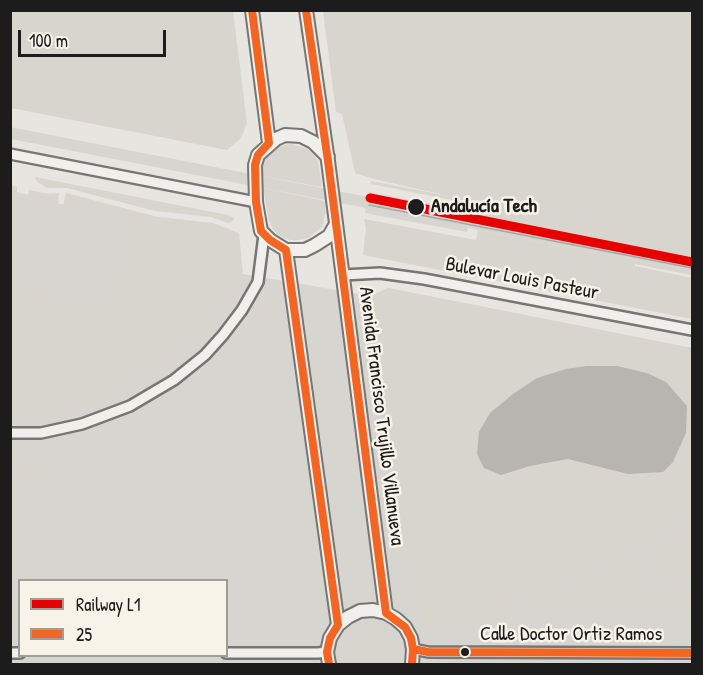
<!DOCTYPE html>
<meta charset="utf-8">
<style>
body{margin:0}
#map{position:relative;width:703px;height:675px;overflow:hidden;background:#e6e5e0;font-family:"Patrick Hand",sans-serif}
canvas{display:block}
.frame{position:absolute;inset:0;border:12px solid #1c1c1c;pointer-events:none}
.legend{position:absolute;left:18px;top:579px;width:210px;height:78px;box-sizing:border-box;background:#f7f3e8;border:2px solid #9f9d96;margin:0;padding:8px 10px;list-style:none;font-size:18px;color:#1c1c1c}
.legend li{display:flex;align-items:center;gap:12px;height:30px}
.legend b{width:30px;border:2px solid #9f9d96}
.scale{position:absolute;left:18px;top:30px;width:148px;height:27px;box-sizing:border-box;border:3px solid #1c1c1c;border-top:0;padding-left:8px;font-size:18px;line-height:21px;white-space:nowrap;color:#1c1c1c;-webkit-text-stroke:4px #f7f3e8;paint-order:stroke}
</style>
<div id="map">
<canvas width="703" height="675"></canvas>
<div class="frame"></div>
<ul class="legend">
<li><b style="height:8px;background:#e60000"></b>Railway L1</li>
<li><b style="height:8px;background:#f26522"></b>25</li>
</ul>
<div class="scale">100 m</div>
</div>
<script>
const c = document.querySelector('canvas').getContext('2d');
c.lineJoin = 'round';
function fill(path, color) {
  c.fillStyle = color;
  c.fill(path, 'evenodd');
}
function toPath(rows) {
  const path = new Path2D();
  for (const r of rows) {
    path.moveTo(r[0], r[1]);
    for (let i = 2; i < r.length; i += 2) path.lineTo(r[i], r[i + 1]);
  }
  return path;
}
function trace(path, color, width, dash) {
  c.strokeStyle = color;
  c.lineWidth = width;
  c.lineCap = dash ? 'butt' : 'round';
  c.setLineDash(dash || []);
  c.stroke(path);
}
function drawText(font, color, halo, rows, align = 'center') {
  c.font = font + ' "Patrick Hand",sans-serif';
  c.lineWidth = 5;
  c.setLineDash([]);
  c.textBaseline = 'middle';
  c.strokeStyle = halo;
  c.fillStyle = color;
  for (const [text, x, y, turn = 0] of rows) {
    c.save();
    c.translate(x, y);
    c.rotate((+turn || 0) * Math.PI / 180);
    c.textAlign = isNaN(turn) ? turn : align;
    if (halo) c.strokeText(text, 0, 0);
    c.fillText(text, 0, 0);
    c.restore();
  }
}
fill(toPath([
 [10,127,368,197,369,192,471,212,471,216,692,260,692,271,468,228,467,232,365,213,366,208,11,139],
 [10,194,132,218,243,274,371,296,388,288,692,348,692,664,11,664],
 [20,580,226,580,226,656,20,656]
]), '#d7d5cf');
fill(toPath([
 [10,11,233,11,247,123,241,138,227,150,11,108],
 [323,11,692,11,692,259,480,218,482,206,371,184,370,181,449,196,374,179,355,173,342,114,336,112],
 [291,144,307,149,314,155,318,161,322,187,261,176,263,162,271,153,280,146],
 [35,177,228,215,234,218,233,221,228,223,211,217,155,211,67,188,47,188,36,181],
 [11,185,17,187,17,192,28,195,29,190,49,194,59,193,58,204,11,195],
 [263,188,325,201,326,212,322,227,308,238,299,240,290,240,280,236,273,230,269,220],
 [66,193,158,217,213,223,239,233,243,274,237,291,207,331,152,372,97,402,38,416,11,417,11,285,109,305,115,280,121,271,132,218,63,205],
 [364,219,476,240,478,230,692,271,692,275,635,264,635,266,692,278,692,319,363,255,366,229],
 [388,288,692,348,692,517,685,519,680,525,666,529,649,545,622,547,605,560,594,562,584,572,573,573,565,579,554,579,540,592,522,593,510,603,492,605,478,617,478,622,474,626,428,633,423,620,405,602,365,307,367,300,371,296],
 [587,366,617,366,686,433,673,462,663,472,628,474,568,459,530,466,501,475,490,413,513,394,537,378,566,369],
 [274,294,276,294,281,329,270,325,255,323],
 [50,455,49,482,39,482,39,476,11,475,11,458],
 [690,521,692,521,692,566,679,581,676,582,669,577,667,581,662,581,661,577,665,575,663,572,650,570,626,582,615,579,610,581,572,582,573,578,602,570,619,553,624,551,645,552,662,543,678,542],
 [637,579,646,579,661,588,680,591,692,602,692,607,622,607,622,592,624,587,636,584],
 [559,583,597,585,605,588,609,585,617,586,619,589,620,603,618,607,558,607],
 [554,586,555,605,553,607,517,605,522,598,540,597,550,587],
 [497,610,555,610,555,616,509,615,508,640,483,640,479,636,478,628,482,619,488,613],
 [558,610,618,610,618,616,558,616],
 [622,610,692,610,692,616,622,616],
 [370,623,380,625,389,630,396,638,399,647,397,664,342,664,340,647,344,637,351,630,360,625]
]), '#d8d5ce');
fill(toPath([
 [587,366,617,366,647,373,666,382,687,406,686,433,673,462,663,472,628,474,568,459,530,466,501,475,484,468,477,454,479,432,490,413,513,394,537,378,566,369]
]), '#b7b5af');
const street = toPath([
 [10,154,256,202],
 [343,275,380,273,424,279,692,330],
 [10,433,41,433,82,424,130,406,174,380,205,355,223,335,242,310,258,282,264,235],
 [413,649,428,652,692,653],
 [10,653,20,653],
 [226,653,318,653,327,652]
]);
const secondary = toPath([
 [252,10,269,143],
 [306,10,328,161,386,613],
 [328,157,313,142,301,136,285,135,276,139,258,155,255,165,256,202,261,231,270,240,286,250,305,250,315,245,329,236,336,224],
 [286,250,338,625],
 [329,664,327,652,330,638,338,625,348,617,360,611,373,610,386,613,396,619,405,627,411,638,413,649,412,664]
]);
trace(street, '#777674', 14);
trace(secondary, '#777674', 16);
trace(street, '#f0efeb', 9);
trace(secondary, '#f0efeb', 12);
trace(toPath([
 [369,205,692,268]
]), '#a7a6a4', 1.5);
trace(toPath([
 [252,10,269,143,258,155,255,165,256,202,261,231,270,240,286,250,338,625,330,638,327,652,329,664],
 [306,10,328,161,386,613,405,627,411,638,413,649,412,664],
 [413,649,428,652,692,653]
]), '#f26522', 8);
trace(toPath([
 [370,198,692,262]
]), '#e60000', 9);
for (const [x, y, r, color] of [
 [416,207,9,"#1c1c1c"],
 [465,652,5,"#1c1c1c"]
]) {
  const dot = new Path2D();
  dot.arc(x, y, r, 0, 2 * Math.PI);
  c.fillStyle = color;
  c.fill(dot);
  trace(dot, '#f7f3e8', 2);
}
drawText('bold 20px', '#1c1c1c', '#f7f3e8', [
 ["Andalucía Tech",431,207]
], 'left');
drawText('20px', '#1c1c1c', '#f7f3e8', [
 ["Bulevar Louis Pasteur",522,279,11],
 ["Avenida Francisco Trujillo Villanueva",381,416,83],
 ["Calle Doctor Ortiz Ramos",571,635]
]);
</script>
